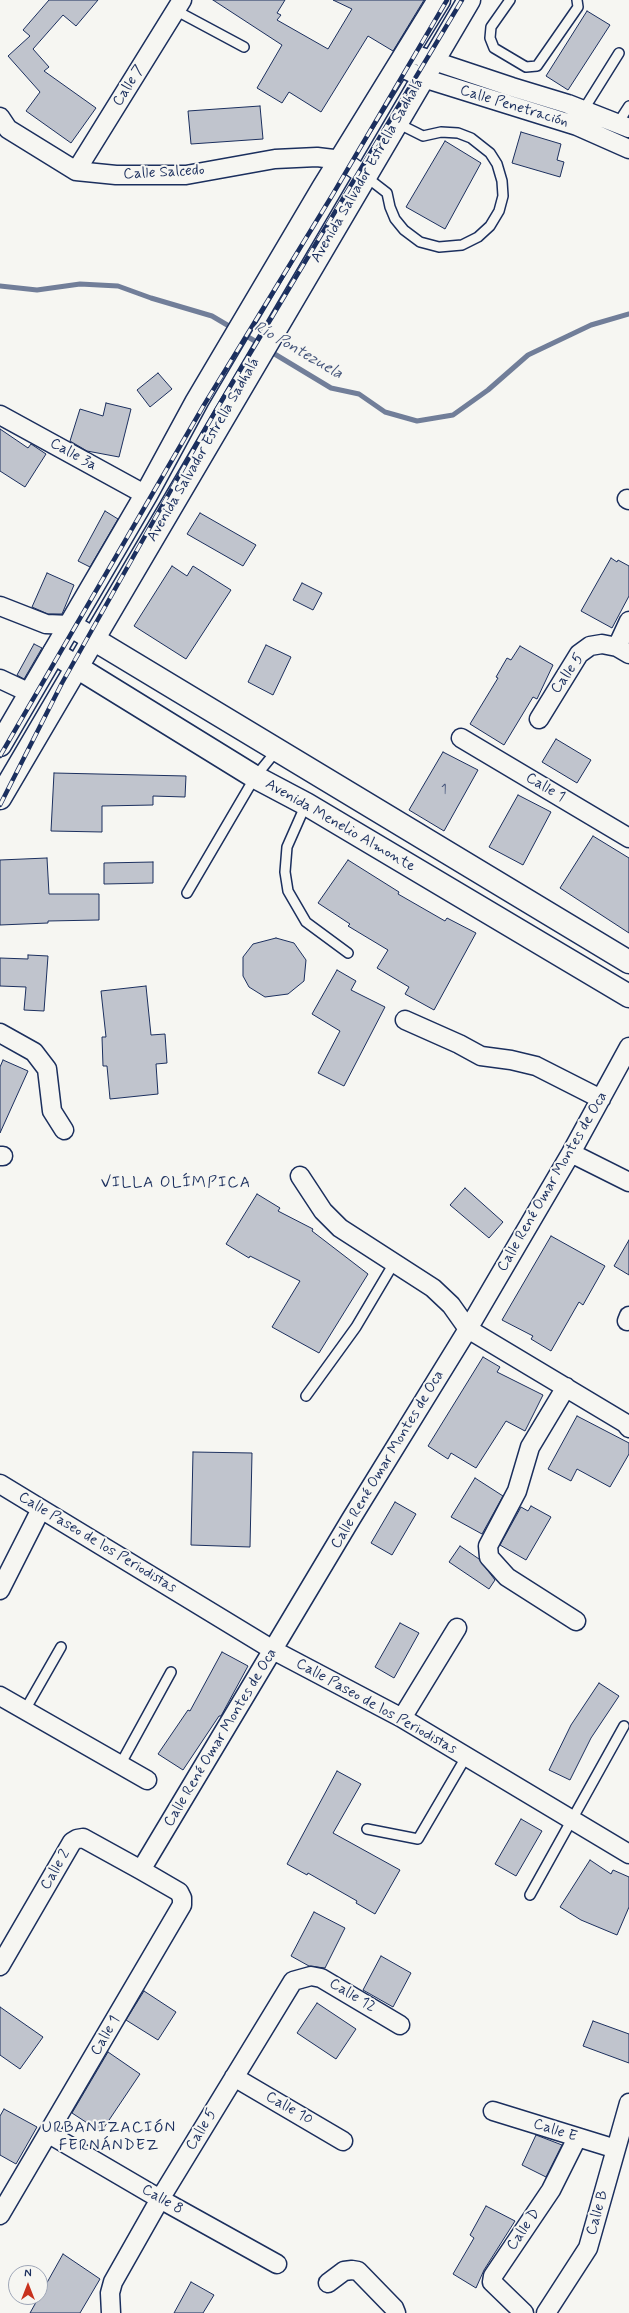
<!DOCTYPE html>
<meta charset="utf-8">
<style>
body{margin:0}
#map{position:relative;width:629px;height:2313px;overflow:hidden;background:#f6f6f2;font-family:Mynerve,sans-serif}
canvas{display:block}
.north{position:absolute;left:8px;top:2265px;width:40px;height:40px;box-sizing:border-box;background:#f6f6f2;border:1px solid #9ea6b7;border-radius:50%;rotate:0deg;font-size:11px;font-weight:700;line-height:16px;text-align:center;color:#1b2f5e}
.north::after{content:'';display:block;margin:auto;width:14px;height:18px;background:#c8321e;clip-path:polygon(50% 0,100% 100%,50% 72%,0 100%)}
</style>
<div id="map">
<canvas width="629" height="2313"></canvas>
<div class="north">N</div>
</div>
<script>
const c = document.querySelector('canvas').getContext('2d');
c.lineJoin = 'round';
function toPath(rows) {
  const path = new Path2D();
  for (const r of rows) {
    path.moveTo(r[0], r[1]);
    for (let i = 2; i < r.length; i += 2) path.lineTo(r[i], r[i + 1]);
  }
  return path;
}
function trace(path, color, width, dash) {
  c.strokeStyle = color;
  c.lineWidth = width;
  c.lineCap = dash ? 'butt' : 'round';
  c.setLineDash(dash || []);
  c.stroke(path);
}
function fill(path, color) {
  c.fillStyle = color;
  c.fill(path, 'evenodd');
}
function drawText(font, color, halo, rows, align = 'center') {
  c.font = font + ' Mynerve,sans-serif';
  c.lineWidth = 4;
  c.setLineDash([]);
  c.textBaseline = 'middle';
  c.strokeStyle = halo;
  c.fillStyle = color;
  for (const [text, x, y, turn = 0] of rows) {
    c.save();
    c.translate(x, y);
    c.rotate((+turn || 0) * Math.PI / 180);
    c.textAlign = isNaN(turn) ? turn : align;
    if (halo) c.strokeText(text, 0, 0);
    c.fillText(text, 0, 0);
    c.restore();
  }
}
trace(toPath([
 [0,286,37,290,80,284,118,286,151,298,212,316,234,329],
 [243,334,260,344],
 [268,350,331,388,359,394,385,412,417,421,453,415,488,390,528,355,591,325,629,314]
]), '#717e99', 5);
const building = toPath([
 [49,0,98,0,76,26,63,15,33,49,49,67,44,71,96,108,71,143,26,111,40,92,8,56,30,36,23,30,49,0],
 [213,0,285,0,277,13,281,15,277,20,328,49,352,9,333,0,424,0,393,51,368,36,321,112,289,92,282,103,257,88,282,45,213,0],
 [587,11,610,25,568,90,546,76,587,11],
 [260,106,263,139,191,144,188,111,260,106],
 [521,132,561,144,557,160,564,162,560,177,512,163,521,132],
 [445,141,481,163,445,229,406,207,445,141],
 [158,373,172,389,150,407,137,390,158,373],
 [106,403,131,409,119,457,87,451,70,441,80,409,103,416,106,403],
 [0,429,28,448,31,444,46,454,25,487,0,471,0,429],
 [105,511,118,519,90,567,78,561,105,511],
 [200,513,256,545,243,566,187,534,200,513],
 [611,558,617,562,618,560,629,566,629,596,612,628,581,611,611,558],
 [172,566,187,576,193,566,231,590,186,659,134,626,172,566],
 [47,573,74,585,62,614,48,614,32,607,47,573],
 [302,583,322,593,313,610,293,600,302,583],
 [34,644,42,648,24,679,17,675,34,644],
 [266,645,291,657,273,695,248,682,266,645],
 [520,646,553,665,537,699,533,697,504,745,470,724,498,678,496,677,507,658,511,660,520,646],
 [556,739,591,760,577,783,542,762,556,739],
 [443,752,478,770,444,831,409,810,443,752],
 [54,773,186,776,185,797,153,796,153,805,102,806,102,832,51,831,54,773],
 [518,795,551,812,523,865,489,847,518,795],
 [593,836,629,858,629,933,560,888,593,836],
 [47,858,49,894,99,894,99,920,48,921,48,923,0,925,0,860,47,858],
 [348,860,399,892,398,894,445,921,447,918,476,933,434,1010,405,994,409,987,377,968,388,950,348,926,350,924,318,903,348,860],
 [153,862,153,883,104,884,104,863,153,862],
 [276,938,294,943,306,960,304,981,288,994,265,997,249,987,243,976,243,957,253,944,276,938],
 [28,955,48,956,44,1011,24,1010,26,987,0,986,0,958,28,959,28,955],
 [337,970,356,981,351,990,385,1007,344,1086,318,1073,340,1031,312,1014,337,970],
 [146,986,151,1035,165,1034,167,1063,156,1064,158,1094,110,1099,107,1066,103,1066,102,1037,106,1037,101,991,146,986],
 [3,1060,28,1071,0,1133,0,1067,3,1060],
 [465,1188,503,1222,489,1238,450,1205,465,1188],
 [257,1194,280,1208,278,1211,313,1229,312,1231,368,1274,319,1353,272,1327,300,1281,250,1256,249,1258,226,1244,257,1194],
 [551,1236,605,1266,583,1305,579,1302,551,1351,531,1339,533,1336,502,1320,551,1236],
 [629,1240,629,1275,614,1266,629,1240],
 [483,1357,500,1367,497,1372,543,1395,525,1431,506,1421,476,1468,451,1453,448,1459,428,1446,483,1357],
 [577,1416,629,1443,629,1454,610,1487,577,1469,571,1481,548,1469,577,1416],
 [193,1452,252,1453,250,1547,191,1545,193,1452],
 [475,1478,503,1496,482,1534,451,1517,475,1478],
 [395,1502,416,1514,392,1555,371,1543,395,1502],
 [531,1506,551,1517,526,1560,500,1545,521,1507,528,1511,531,1506],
 [460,1546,479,1559,495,1580,489,1589,449,1562,460,1546],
 [400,1623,419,1633,394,1678,375,1667,400,1623],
 [222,1652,248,1666,221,1716,219,1716,183,1770,158,1754,188,1710,190,1711,222,1652],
 [599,1683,619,1696,591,1738,570,1780,549,1770,571,1725,599,1683],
 [337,1771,361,1784,333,1833,400,1870,375,1914,356,1903,357,1901,308,1873,307,1875,287,1864,337,1771],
 [521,1819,542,1831,516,1876,495,1864,521,1819],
 [590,1860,611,1874,613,1870,629,1877,629,1907,617,1935,581,1920,560,1907,590,1860],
 [314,1912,345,1928,325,1968,309,1966,291,1956,314,1912],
 [381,1956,411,1973,393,2007,363,1990,381,1956],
 [144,1991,176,2012,158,2040,126,2020,144,1991],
 [317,2003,356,2029,336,2059,297,2033,317,2003],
 [0,2007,43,2037,20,2069,0,2055,0,2007],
 [593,2021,629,2034,629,2063,583,2046,593,2021],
 [108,2052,140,2074,101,2132,72,2113,108,2052],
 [4,2109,37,2127,16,2164,0,2155,0,2116,4,2109],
 [536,2135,562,2145,546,2177,522,2165,536,2135],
 [486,2206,515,2221,484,2270,476,2288,453,2274,474,2238,470,2235,486,2206],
 [63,2254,100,2279,80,2313,30,2313,63,2254],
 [191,2282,214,2295,203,2313,174,2313,191,2282]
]);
fill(building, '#c0c4cd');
trace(building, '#1b2f5e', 1);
const lane = toPath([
 [510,0,491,27,490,38,494,48,526,67,537,66,578,7,577,0],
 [175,10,244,47],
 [584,109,619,53],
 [618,123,629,106],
 [365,176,387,193,390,207,395,219,404,230,420,242,439,247,462,245,478,237,490,226,499,211,503,196,502,181,497,164,490,153,471,138,458,133,441,132,423,136,397,123],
 [306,804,287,847,285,872,288,891,306,922,348,953],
 [187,893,255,777,277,750],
 [306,1396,356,1327,394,1263],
 [25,1710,61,1647],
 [120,1765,171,1672],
 [367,1829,418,1839,466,1757],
 [530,1895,624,1726]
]);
const street = toPath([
 [407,52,512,87,568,104,629,128],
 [398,66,423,78,577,126,629,149],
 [0,117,8,129,76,171,116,175,186,175,275,159,317,157,342,160,365,176],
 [76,171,182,0],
 [0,415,146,495],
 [627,499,629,500],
 [0,606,46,624,70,625],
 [617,647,629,621],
 [0,679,30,693],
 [539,719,579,654,590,646,602,644,617,647,629,654],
 [461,738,629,838],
 [405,1020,459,1044,481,1056,511,1060,536,1066,601,1099],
 [0,1033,34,1052,47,1069,52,1111,64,1130],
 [571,1153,629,1182],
 [0,1156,3,1156],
 [300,1176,323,1211,340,1228,433,1288,451,1305,468,1329,625,1423,629,1428],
 [627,1321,629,1316],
 [566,1387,530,1447,517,1491,488,1546,489,1557,507,1577,576,1621],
 [0,1484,273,1650,402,1718,629,1854],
 [0,1590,41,1509],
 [0,1696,147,1780],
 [402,1718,457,1628],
 [141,1870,351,1519,468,1329,571,1153,629,1047],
 [0,1966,72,1842,77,1839,83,1838,141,1870,179,1892,182,1898,182,1905,0,2215],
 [234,2077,343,2141],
 [493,2111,616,2149],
 [49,2134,160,2199,277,2264],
 [328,2283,344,2271,352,2270,358,2271,394,2308,396,2313],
 [111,2313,110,2293,113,2282,160,2199,293,1981,311,1976,321,1978,400,2025],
 [524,2313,492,2282,493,2276,551,2190,577,2138],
 [546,2313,588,2248,629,2103]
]);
const secondary = toPath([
 [70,625,629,962],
 [54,653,255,777,306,804,629,996]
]);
const primary = toPath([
 [0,745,146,495,197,401,323,188,439,0],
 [0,798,469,0]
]);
trace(lane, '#1b2f5e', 12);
trace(street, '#1b2f5e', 21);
trace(secondary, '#1b2f5e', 25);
trace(primary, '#1b2f5e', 25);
trace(lane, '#f6f6f2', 9);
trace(street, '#f6f6f2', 18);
trace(secondary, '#f6f6f2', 22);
trace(primary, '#f6f6f2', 22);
const rail = toPath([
 [0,756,204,405,333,194,447,0],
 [0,805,62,683,215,412,462,0]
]);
trace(rail, '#1b2f5e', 4.5);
trace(rail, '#f6f6f2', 3, [9]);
drawText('13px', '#44547a', null, [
 ["1",444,790]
]);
drawText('15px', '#1b2f5e', '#f6f6f2', [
 ["Calle 7",129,86,-58],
 ["Calle Penetración",514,107,17],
 ["Avenida Salvador Estrella Sadhalá",368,171,-60],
 ["Calle Salcedo",164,173,-3],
 ["Avenida Salvador Estrella Sadhalá",204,450,-60],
 ["Calle 3a",73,455,29],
 ["Calle 5",568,674,-55],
 ["Calle 1",545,788,31],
 ["Avenida Menelio Almonte",340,826,30],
 ["Calle René Omar Montes de Oca",553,1182,-60],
 ["Calle René Omar Montes de Oca",388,1460,-59],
 ["Calle Paseo de los Periodistas",97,1543,31],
 ["Calle Paseo de los Periodistas",376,1707,29],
 ["Calle René Omar Montes de Oca",221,1738,-59],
 ["Calle 2",56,1870,-60],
 ["Calle 12",352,1996,31],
 ["Calle 1",106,2036,-60],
 ["Calle 10",289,2109,30],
 ["Calle 5",202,2130,-59],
 ["Calle E",555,2131,18],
 ["Calle 8",162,2200,30],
 ["Calle B",598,2213,-74],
 ["Calle D",524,2230,-56]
]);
drawText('italic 16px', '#46567b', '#f6f6f2', [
 ["Río Pontezuela",298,351,30]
]);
c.letterSpacing = '1px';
drawText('16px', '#1b2f5e', '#f6f6f2', [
 ["VILLA OLÍMPICA",176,1184],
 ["URBANIZACIÓN",109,2129],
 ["FERNÁNDEZ",109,2147]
]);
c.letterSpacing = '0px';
</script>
